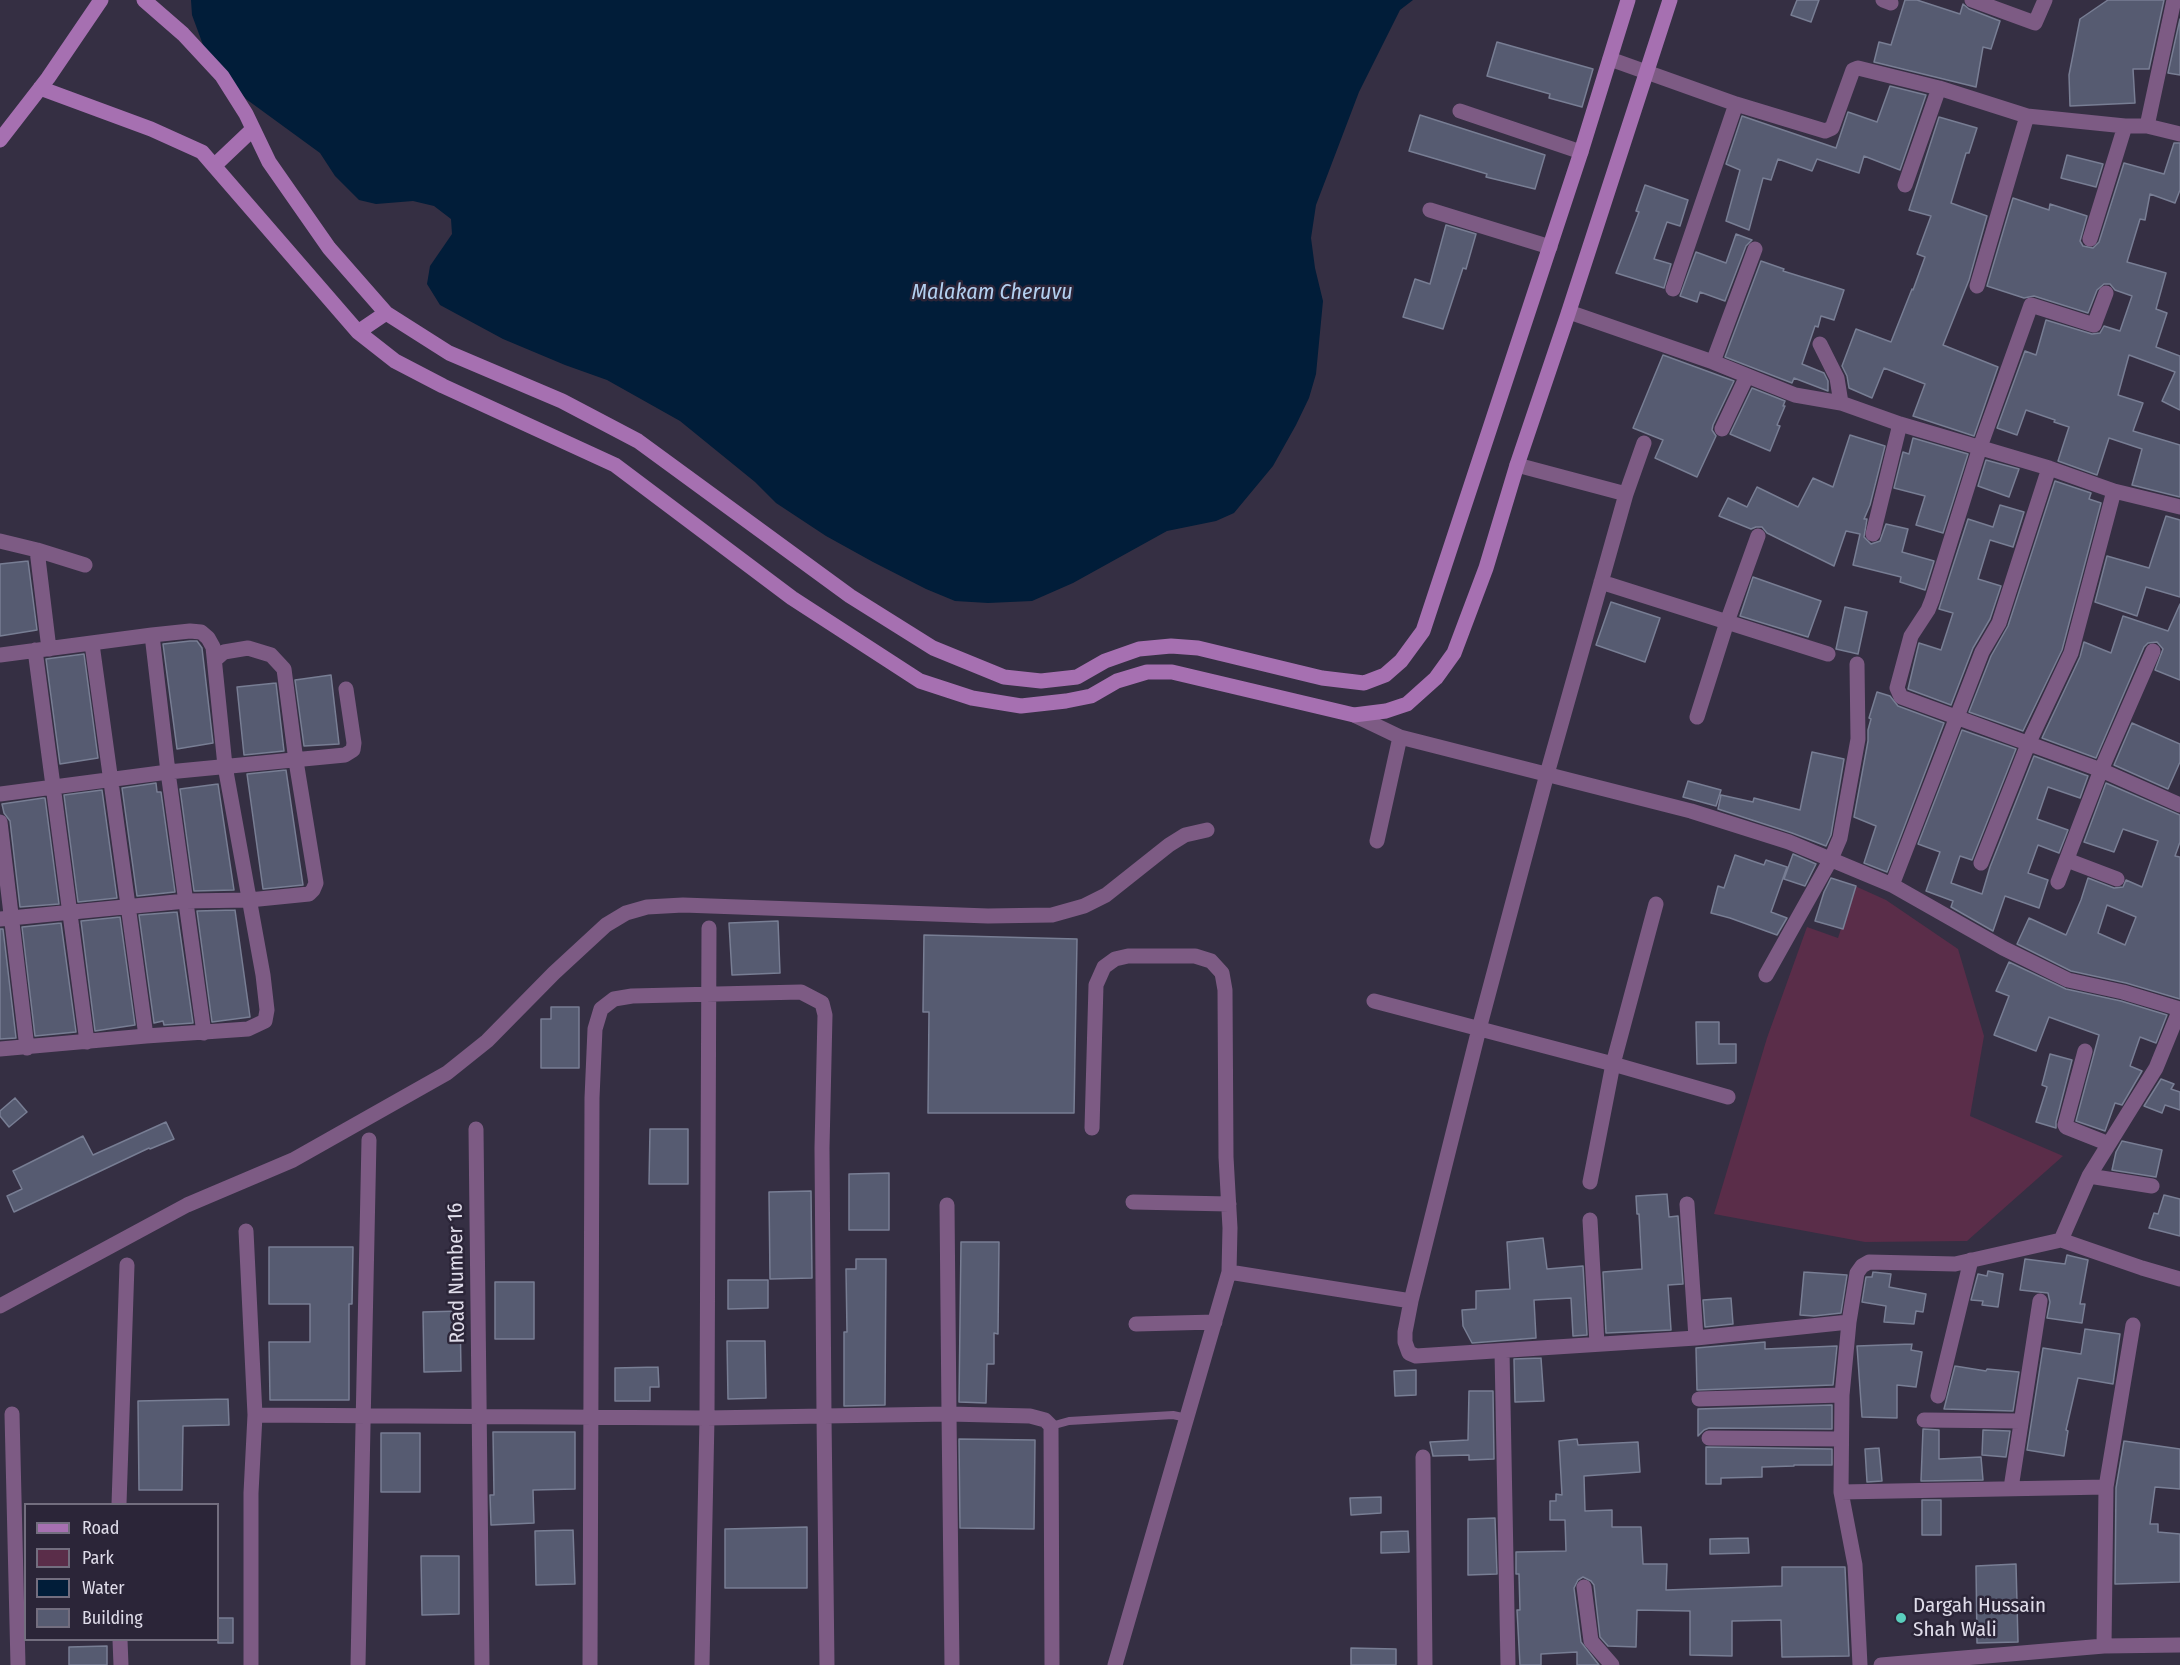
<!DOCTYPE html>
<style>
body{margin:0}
#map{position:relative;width:2180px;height:1665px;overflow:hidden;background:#352f43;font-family:"Fira Sans Condensed",sans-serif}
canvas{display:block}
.legend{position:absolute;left:24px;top:1503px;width:195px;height:138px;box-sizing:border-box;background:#2b2538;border:2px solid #736e7f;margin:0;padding:8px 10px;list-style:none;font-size:18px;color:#dfdce9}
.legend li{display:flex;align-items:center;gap:12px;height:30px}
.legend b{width:30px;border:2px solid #736e7f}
</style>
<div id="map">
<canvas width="2180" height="1665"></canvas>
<ul class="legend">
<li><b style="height:8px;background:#a670b1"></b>Road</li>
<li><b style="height:16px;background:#5a2d49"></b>Park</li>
<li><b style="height:16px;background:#011d39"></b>Water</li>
<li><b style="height:16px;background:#565b71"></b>Building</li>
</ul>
</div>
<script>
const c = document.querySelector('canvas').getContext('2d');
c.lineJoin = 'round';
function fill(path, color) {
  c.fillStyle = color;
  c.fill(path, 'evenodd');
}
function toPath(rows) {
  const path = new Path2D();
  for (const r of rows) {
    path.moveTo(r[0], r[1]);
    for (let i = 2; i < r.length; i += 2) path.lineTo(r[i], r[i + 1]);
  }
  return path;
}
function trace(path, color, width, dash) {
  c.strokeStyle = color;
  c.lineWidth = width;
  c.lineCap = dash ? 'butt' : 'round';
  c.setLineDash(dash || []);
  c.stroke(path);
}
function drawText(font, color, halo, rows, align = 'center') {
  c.font = font + ' "Fira Sans Condensed",sans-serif';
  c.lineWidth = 5;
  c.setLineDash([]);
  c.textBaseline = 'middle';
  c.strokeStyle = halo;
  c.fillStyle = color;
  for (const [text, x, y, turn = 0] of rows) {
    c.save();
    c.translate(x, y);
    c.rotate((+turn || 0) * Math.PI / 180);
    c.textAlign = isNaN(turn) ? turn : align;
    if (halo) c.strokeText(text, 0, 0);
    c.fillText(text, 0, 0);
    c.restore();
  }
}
fill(toPath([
 [1855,886,1886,900,1958,949,1984,1036,1970,1116,2063,1156,1967,1241,1865,1242,1714,1214,1767,1038,1807,927,1838,938]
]), '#5a2d49');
fill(toPath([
 [191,0,1413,0,1400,10,1359,92,1316,205,1311,238,1315,268,1323,301,1316,374,1309,398,1296,425,1273,466,1234,513,1216,521,1167,531,1073,583,1032,601,988,603,955,601,926,589,873,562,826,536,776,503,755,482,680,421,607,380,565,365,503,339,440,305,427,284,430,266,452,234,451,219,434,206,413,201,376,204,359,200,335,176,320,153,246,99,206,53,192,15]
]), '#011d39');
const building = toPath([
 [1797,0,1819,0,1811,22,1791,15,1797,0],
 [1905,0,1917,0,1960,14,1963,4,1969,9,2000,21,1991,49,1983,47,1976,87,1874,62,1879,42,1891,45,1905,0],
 [2108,0,2164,0,2149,69,2133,69,2135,103,2070,106,2069,75,2080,19,2108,0],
 [2180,19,2180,75,2168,73,2180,19],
 [1497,42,1593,69,1582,107,1549,98,1550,94,1487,76,1497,42],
 [1890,86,1926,95,1900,170,1864,156,1859,173,1817,159,1812,171,1778,159,1771,180,1763,178,1749,230,1726,221,1740,170,1726,164,1742,116,1836,148,1848,112,1877,122,1890,86],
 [1420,115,1545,155,1535,189,1486,177,1487,174,1409,151,1420,115],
 [1939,117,1977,128,1969,153,1966,153,1951,203,1987,216,1969,280,1943,345,1998,367,1974,436,1913,416,1925,384,1884,368,1872,398,1849,388,1847,376,1842,366,1856,329,1891,342,1912,289,1913,290,1925,257,1917,254,1931,216,1909,210,1939,117],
 [2174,143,2180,143,2180,190,2175,203,2150,194,2145,220,2140,219,2127,262,2166,273,2156,309,2167,313,2156,347,2180,356,2180,410,2162,401,2175,372,2129,355,2118,395,2143,403,2133,431,2180,445,2180,497,2132,485,2142,449,2109,438,2097,475,2058,461,2069,427,2054,422,2055,420,2026,410,2017,435,1997,428,2025,351,2036,355,2046,320,2092,334,2100,333,2104,326,2120,331,2132,296,2115,290,2110,284,2104,284,2097,290,2088,313,2034,296,2024,298,1987,286,2013,198,2049,210,2050,204,2087,216,2080,241,2083,246,2093,248,2099,242,2124,163,2164,174,2174,143],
 [2067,155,2103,164,2096,187,2061,178,2067,155],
 [1645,185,1688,200,1680,226,1667,222,1654,259,1671,264,1664,288,1616,273,1639,212,1636,211,1645,185],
 [1446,225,1476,234,1466,269,1463,268,1443,329,1403,317,1415,279,1430,284,1446,225],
 [1736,234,1752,240,1746,246,1725,301,1700,292,1697,302,1680,296,1696,252,1726,263,1736,234],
 [1761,261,1784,269,1783,271,1844,290,1834,320,1821,316,1818,327,1815,326,1802,364,1824,373,1828,381,1828,391,1794,378,1792,383,1725,357,1761,261],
 [1663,355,1734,381,1713,425,1712,430,1716,436,1697,477,1655,458,1663,440,1633,428,1663,355],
 [1752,388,1785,401,1783,406,1785,406,1777,425,1780,426,1770,451,1730,434,1752,388],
 [1850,435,1885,446,1870,505,1864,519,1867,519,1864,537,1871,544,1880,541,1886,524,1908,529,1902,552,1934,561,1925,590,1900,582,1901,577,1853,565,1860,534,1846,531,1834,566,1767,533,1762,527,1756,527,1751,529,1719,516,1728,498,1747,507,1757,487,1798,507,1813,478,1833,487,1850,435],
 [1913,438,1968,454,1943,533,1916,525,1925,496,1894,488,1903,452,1909,454,1913,438],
 [1986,460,2019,469,2009,497,1978,486,1986,460],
 [2055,481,2091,493,2089,499,2101,503,2062,650,2023,731,1969,712,1991,656,2008,626,2055,481],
 [2000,505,2024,512,2013,547,1990,540,1978,579,2001,586,1990,619,1973,648,1951,705,1908,689,1919,643,1941,650,1953,613,1939,609,1968,519,1993,527,2000,505],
 [2166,516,2180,520,2180,597,2146,587,2137,616,2095,602,2107,556,2149,568,2166,516],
 [28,561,37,630,0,636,0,564,28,561],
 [1753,577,1821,601,1808,637,1740,616,1753,577],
 [1611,602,1660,618,1645,662,1596,645,1611,602],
 [2180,604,2180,680,2155,670,2163,649,2157,642,2148,643,2144,647,2096,758,2042,738,2080,657,2084,642,2111,653,2123,616,2168,631,2180,604],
 [1845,607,1867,612,1858,654,1836,649,1845,607],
 [190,641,197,641,202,648,213,743,177,749,163,644,190,641],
 [84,654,98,758,60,764,46,659,84,654],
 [331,675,339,744,304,746,295,680,331,675],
 [276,683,284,751,244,755,237,687,276,683],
 [1877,692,1890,696,1898,706,1944,723,1887,872,1864,863,1876,826,1854,817,1868,741,1868,730,1871,719,1869,718,1877,692],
 [2132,723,2180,744,2180,762,2168,789,2114,765,2132,723],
 [1962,730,2016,749,1972,860,1960,856,1951,883,1982,894,1990,867,2034,756,2088,776,2080,798,2048,787,2037,819,2068,830,2059,853,2038,845,2028,873,2048,880,2039,908,2005,896,1993,931,1951,907,1953,901,1926,891,1940,852,1918,844,1962,730],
 [1812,752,1844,759,1831,835,1826,846,1792,833,1718,809,1721,795,1753,802,1754,798,1800,810,1812,752],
 [286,770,303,885,263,889,247,774,286,770],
 [1688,781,1721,790,1716,806,1683,797,1688,781],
 [156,783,157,792,161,792,175,892,137,896,122,788,156,783],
 [2106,783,2180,815,2180,842,2175,856,2180,857,2180,999,2126,983,2071,971,2017,944,2029,918,2066,935,2081,900,2088,878,2114,888,2123,887,2126,880,2142,887,2158,841,2123,829,2114,852,2084,842,2106,783],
 [2107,905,2136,917,2125,945,2098,933,2107,905],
 [218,784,234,890,194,891,180,789,218,784],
 [102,790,117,898,78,902,64,795,102,790],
 [43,798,45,798,59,904,20,907,10,821,4,813,2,804,43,798],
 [1793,854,1816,864,1805,886,1784,879,1793,854],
 [1735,855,1764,865,1766,860,1787,867,1771,912,1787,918,1777,935,1730,918,1711,913,1718,886,1724,888,1735,855],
 [1831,878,1856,886,1843,929,1815,921,1824,892,1831,878],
 [235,910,250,1017,212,1022,197,911,235,910],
 [177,912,193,1023,164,1025,163,1021,154,1023,139,915,177,912],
 [120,917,135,1025,95,1031,81,921,120,917],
 [778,921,780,973,732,975,729,923,778,921],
 [61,923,76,1032,35,1036,22,927,61,923],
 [0,929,3,929,16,1038,0,1039,0,929],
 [924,935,1077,939,1074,1113,928,1113,929,1012,923,1012,924,935],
 [2009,962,2066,989,2121,1001,2167,1015,2156,1043,2140,1037,2130,1066,2142,1071,2122,1105,2115,1103,2105,1131,2076,1121,2099,1035,2049,1017,2036,1051,1994,1035,2009,996,1996,991,2009,962],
 [551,1007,579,1007,579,1068,541,1068,541,1019,551,1019,551,1007],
 [1696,1022,1719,1022,1719,1044,1736,1044,1736,1063,1697,1064,1696,1022],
 [2050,1054,2072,1060,2056,1122,2056,1128,2036,1122,2047,1087,2042,1085,2050,1054],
 [2161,1079,2174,1084,2171,1089,2180,1092,2180,1110,2165,1105,2162,1113,2144,1106,2161,1079],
 [15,1098,27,1112,9,1127,0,1116,0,1111,15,1098],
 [166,1122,174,1139,150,1149,149,1148,14,1212,7,1196,22,1189,13,1171,83,1136,93,1155,166,1122],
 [650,1129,688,1129,688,1184,649,1184,650,1129],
 [2122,1141,2162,1150,2156,1177,2112,1170,2116,1152,2122,1141],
 [889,1173,889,1230,849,1230,849,1174,889,1173],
 [811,1191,812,1278,770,1279,769,1192,811,1191],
 [1667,1194,1669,1217,1678,1216,1683,1284,1668,1285,1671,1330,1606,1333,1603,1272,1642,1269,1639,1214,1637,1214,1636,1196,1667,1194],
 [2164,1195,2180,1199,2180,1236,2149,1228,2154,1213,2158,1214,2164,1195],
 [1543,1238,1547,1269,1583,1266,1587,1335,1573,1336,1571,1298,1534,1300,1536,1338,1472,1343,1463,1326,1462,1310,1476,1309,1476,1291,1510,1289,1507,1242,1543,1238],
 [961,1242,999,1242,998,1334,994,1333,994,1364,987,1364,986,1403,959,1402,961,1242],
 [269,1247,353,1247,352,1304,349,1304,349,1400,270,1400,269,1342,310,1342,310,1304,269,1304,269,1247],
 [2067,1255,2088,1260,2080,1304,2085,1304,2082,1323,2047,1318,2050,1302,2048,1293,2020,1290,2025,1259,2065,1264,2067,1255],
 [856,1259,886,1259,885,1405,844,1406,844,1332,847,1332,846,1269,856,1269,856,1259],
 [1988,1271,2003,1274,1998,1307,1982,1305,1983,1301,1971,1300,1978,1274,1987,1276,1988,1271],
 [1804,1272,1847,1275,1841,1313,1814,1316,1800,1315,1804,1272],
 [1873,1272,1891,1274,1889,1287,1926,1294,1923,1312,1916,1311,1914,1324,1884,1322,1886,1306,1862,1302,1866,1277,1872,1277,1873,1272],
 [728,1280,768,1280,768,1308,728,1309,728,1280],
 [495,1282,534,1282,534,1339,495,1339,495,1282],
 [1731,1298,1733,1324,1705,1327,1703,1300,1731,1298],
 [460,1311,461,1371,424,1372,423,1312,460,1311],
 [2085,1329,2120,1334,2113,1384,2078,1378,2066,1430,2068,1431,2064,1456,2027,1450,2043,1348,2081,1354,2085,1329],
 [727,1341,765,1341,766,1398,728,1399,727,1341],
 [1765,1342,1765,1349,1837,1346,1833,1385,1697,1390,1696,1348,1765,1342],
 [1912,1344,1911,1350,1922,1352,1916,1387,1897,1385,1897,1418,1862,1417,1857,1346,1912,1344],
 [1541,1358,1544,1401,1515,1402,1514,1359,1541,1358],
 [1955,1366,1986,1371,1987,1369,2019,1372,2013,1411,1944,1409,1955,1366],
 [658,1367,659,1387,650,1387,650,1401,615,1401,615,1368,658,1367],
 [1416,1370,1416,1395,1395,1396,1394,1371,1416,1370],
 [1469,1391,1493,1391,1494,1459,1469,1460,1469,1455,1433,1456,1430,1442,1468,1440,1469,1391],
 [228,1399,229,1425,183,1426,182,1490,139,1490,138,1401,228,1399],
 [1832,1405,1832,1429,1709,1428,1704,1430,1698,1436,1698,1409,1832,1405],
 [1923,1429,1939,1430,1939,1459,1981,1457,1983,1480,1921,1481,1923,1429],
 [1983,1430,2010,1431,2006,1457,1982,1455,1983,1430],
 [493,1432,575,1432,575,1489,533,1490,534,1523,491,1525,490,1495,494,1495,493,1432],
 [381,1433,420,1433,420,1492,381,1492,381,1433],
 [959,1439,1035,1440,1034,1529,960,1528,959,1439],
 [1577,1439,1578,1445,1638,1442,1640,1472,1584,1476,1585,1511,1612,1510,1612,1527,1641,1527,1643,1564,1667,1564,1666,1590,1782,1586,1782,1567,1845,1567,1849,1656,1782,1657,1781,1620,1732,1621,1732,1656,1690,1655,1690,1611,1637,1610,1636,1647,1608,1646,1600,1637,1594,1585,1591,1581,1583,1577,1578,1580,1574,1588,1581,1642,1599,1665,1577,1665,1577,1652,1541,1654,1541,1665,1520,1665,1517,1610,1520,1610,1519,1574,1516,1574,1516,1552,1566,1551,1565,1520,1550,1520,1550,1501,1556,1501,1556,1494,1562,1495,1559,1441,1577,1439],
 [2124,1441,2180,1449,2180,1489,2155,1487,2150,1524,2158,1524,2158,1532,2180,1534,2180,1582,2115,1584,2116,1488,2124,1441],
 [1706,1447,1832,1449,1832,1465,1794,1465,1794,1466,1762,1467,1762,1477,1721,1478,1721,1484,1706,1484,1706,1447],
 [1879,1448,1882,1481,1867,1482,1865,1449,1879,1448],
 [1381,1497,1381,1513,1351,1515,1350,1498,1381,1497],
 [1922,1500,1941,1500,1941,1535,1922,1535,1922,1500],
 [1495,1518,1497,1574,1468,1575,1468,1519,1495,1518],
 [807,1527,807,1588,725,1588,725,1529,807,1527],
 [573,1530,575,1584,536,1585,535,1531,573,1530],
 [1408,1531,1409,1552,1381,1553,1381,1532,1408,1531],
 [1748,1538,1749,1553,1710,1554,1710,1539,1748,1538],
 [421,1556,459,1556,459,1614,422,1615,421,1556],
 [2016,1564,2018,1642,1977,1643,1976,1566,2016,1564],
 [218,1618,233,1618,233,1643,218,1643,218,1618],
 [107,1646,107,1665,69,1665,69,1647,107,1646],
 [1351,1648,1396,1649,1396,1665,1351,1665,1351,1648]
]);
fill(building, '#565b71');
trace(building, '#787e94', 1.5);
trace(toPath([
 [1051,1426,1069,1421,1173,1415,1187,1418]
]), '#7d5b84', 8);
trace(toPath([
 [1883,0,1891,3],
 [1972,0,2035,23,2045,0],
 [1610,59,1736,104,1825,131,1832,128,1853,70,1858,68,1939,88,2027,116,2125,126,2147,126,2180,134],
 [1460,111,1581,152],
 [2147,126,2174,0],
 [1905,185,1939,88],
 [1430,210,1550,247],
 [2090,239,2125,126],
 [1977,286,2027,116],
 [1673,289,1736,104],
 [2106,293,2094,325,2031,305,1980,447,1932,600,1928,610,1911,636,1897,688,1901,697,2101,770,2180,805],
 [1569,312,1713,362,1795,395,1841,403,1900,424,2049,468,2114,491,2180,507],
 [1820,344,1837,378,1841,403],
 [1713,362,1755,249],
 [1722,429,1747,376],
 [1644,443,1626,494,1547,774,1479,1029,1411,1301,1405,1332,1405,1342,1409,1353,1416,1356,1696,1338,1849,1322],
 [1517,465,1626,494],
 [1873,534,1900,424],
 [0,541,37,550,49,649],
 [37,550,85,565],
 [1601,582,1828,654],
 [35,650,87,1042],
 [0,655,152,635,168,772,204,1033],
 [1354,715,1400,737,1377,841],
 [1697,717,1727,622,1758,536],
 [1400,737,1691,811,1789,842,1892,885,2003,948,2068,980,2123,992,2180,1009,2156,1068,2089,1176,2061,1240,1955,1264,1869,1262,1862,1266,1857,1273,1849,1322,1842,1395,1699,1399],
 [0,794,168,772,345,755,353,750,354,743,346,689],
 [0,822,27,1048],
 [2067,860,2117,879],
 [1981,863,2029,742,2071,653,2114,491],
 [2058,882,2101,770,2153,651],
 [1892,885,1982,652,1999,623,2049,468],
 [0,919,186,901,249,900,309,894,313,890,316,883,296,761,284,669,271,655,248,648,224,652,215,660],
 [1766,975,1831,859,1840,838,1858,739,1857,664],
 [1374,1001,1613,1064,1728,1097],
 [146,1036,248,1029,265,1021,267,1010,263,975,225,766,213,647,208,638,201,632,190,631,152,635],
 [0,1049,146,1036,92,644],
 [2085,1051,2065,1125,2066,1127,2109,1144],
 [1092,1128,1096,985,1104,967,1115,959,1128,956,1195,956,1211,961,1222,973,1225,990,1226,1157,1230,1228,1229,1272,1115,1665],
 [476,1129,482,1665],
 [2089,1176,2152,1186],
 [1590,1182,1613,1064,1656,904],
 [1133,1202,1229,1204],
 [1687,1204,1696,1338],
 [947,1205,949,1414,1030,1416,1045,1420,1051,1426,1052,1665],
 [1590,1220,1597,1344],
 [246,1231,255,1415,251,1493,251,1665],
 [2061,1240,2142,1268,2180,1279],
 [1229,1272,1411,1301],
 [0,1306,187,1205,293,1160,447,1073,487,1041,554,973,606,925,626,913,647,907,683,905,988,916,1052,915,1084,906,1106,895,1169,845,1185,835,1207,830],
 [1136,1324,1215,1322],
 [1502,1351,1508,1665],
 [1842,1395,1841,1492,1855,1565,1860,1665],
 [1938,1396,1971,1260],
 [12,1414,18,1665],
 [255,1415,707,1418,709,928],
 [1924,1420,2021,1421],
 [1709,1438,1841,1439],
 [1423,1457,1425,1665],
 [2011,1488,2040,1301],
 [1841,1492,2106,1487,2133,1325],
 [119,1504,127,1265],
 [1584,1587,1591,1641,1612,1665],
 [120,1640,121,1665],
 [2104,1646,2106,1487],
 [358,1665,369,1140],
 [590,1665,592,1098,595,1029,601,1009,614,999,632,996,801,992,822,1003,825,1015,822,1148,824,1416,707,1418,702,1665],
 [827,1665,824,1416,949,1414,952,1665],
 [1881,1665,2104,1646,2180,1645]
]), '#7d5b84', 15);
trace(toPath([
 [144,0,183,34,222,76,246,114,269,162,329,248,386,313,449,353,562,401,638,441,850,596,933,648,1004,677,1041,681,1077,677,1105,661,1139,649,1171,646,1198,648,1322,678,1364,683,1385,675,1401,661,1423,631,1581,152,1628,0],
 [40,88,151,129,202,152,358,332,395,361,443,386,615,465,792,598,920,681,972,698,1021,706,1066,701,1091,696,1117,681,1147,672,1172,672,1354,715,1386,711,1407,704,1436,678,1454,653,1486,568,1517,465,1567,317,1670,0],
 [0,140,48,78,101,0],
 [214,166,253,129],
 [358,332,386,313]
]), '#a670b1', 15);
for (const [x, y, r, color] of [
 [1901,1618,6,"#5acebd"]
]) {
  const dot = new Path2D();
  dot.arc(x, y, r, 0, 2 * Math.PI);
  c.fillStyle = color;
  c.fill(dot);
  trace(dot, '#2b2538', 2);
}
drawText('21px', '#dfdce9', '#2b2538', [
 ["Road Number 16",457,1273,-91]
]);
drawText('21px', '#dfdce9', '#2b2538', [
 ["Dargah Hussain",1913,1606],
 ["Shah Wali",1913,1630]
], 'left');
drawText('italic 22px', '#b3d0f0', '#2b2538', [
 ["Malakam Cheruvu",992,293]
]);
</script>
